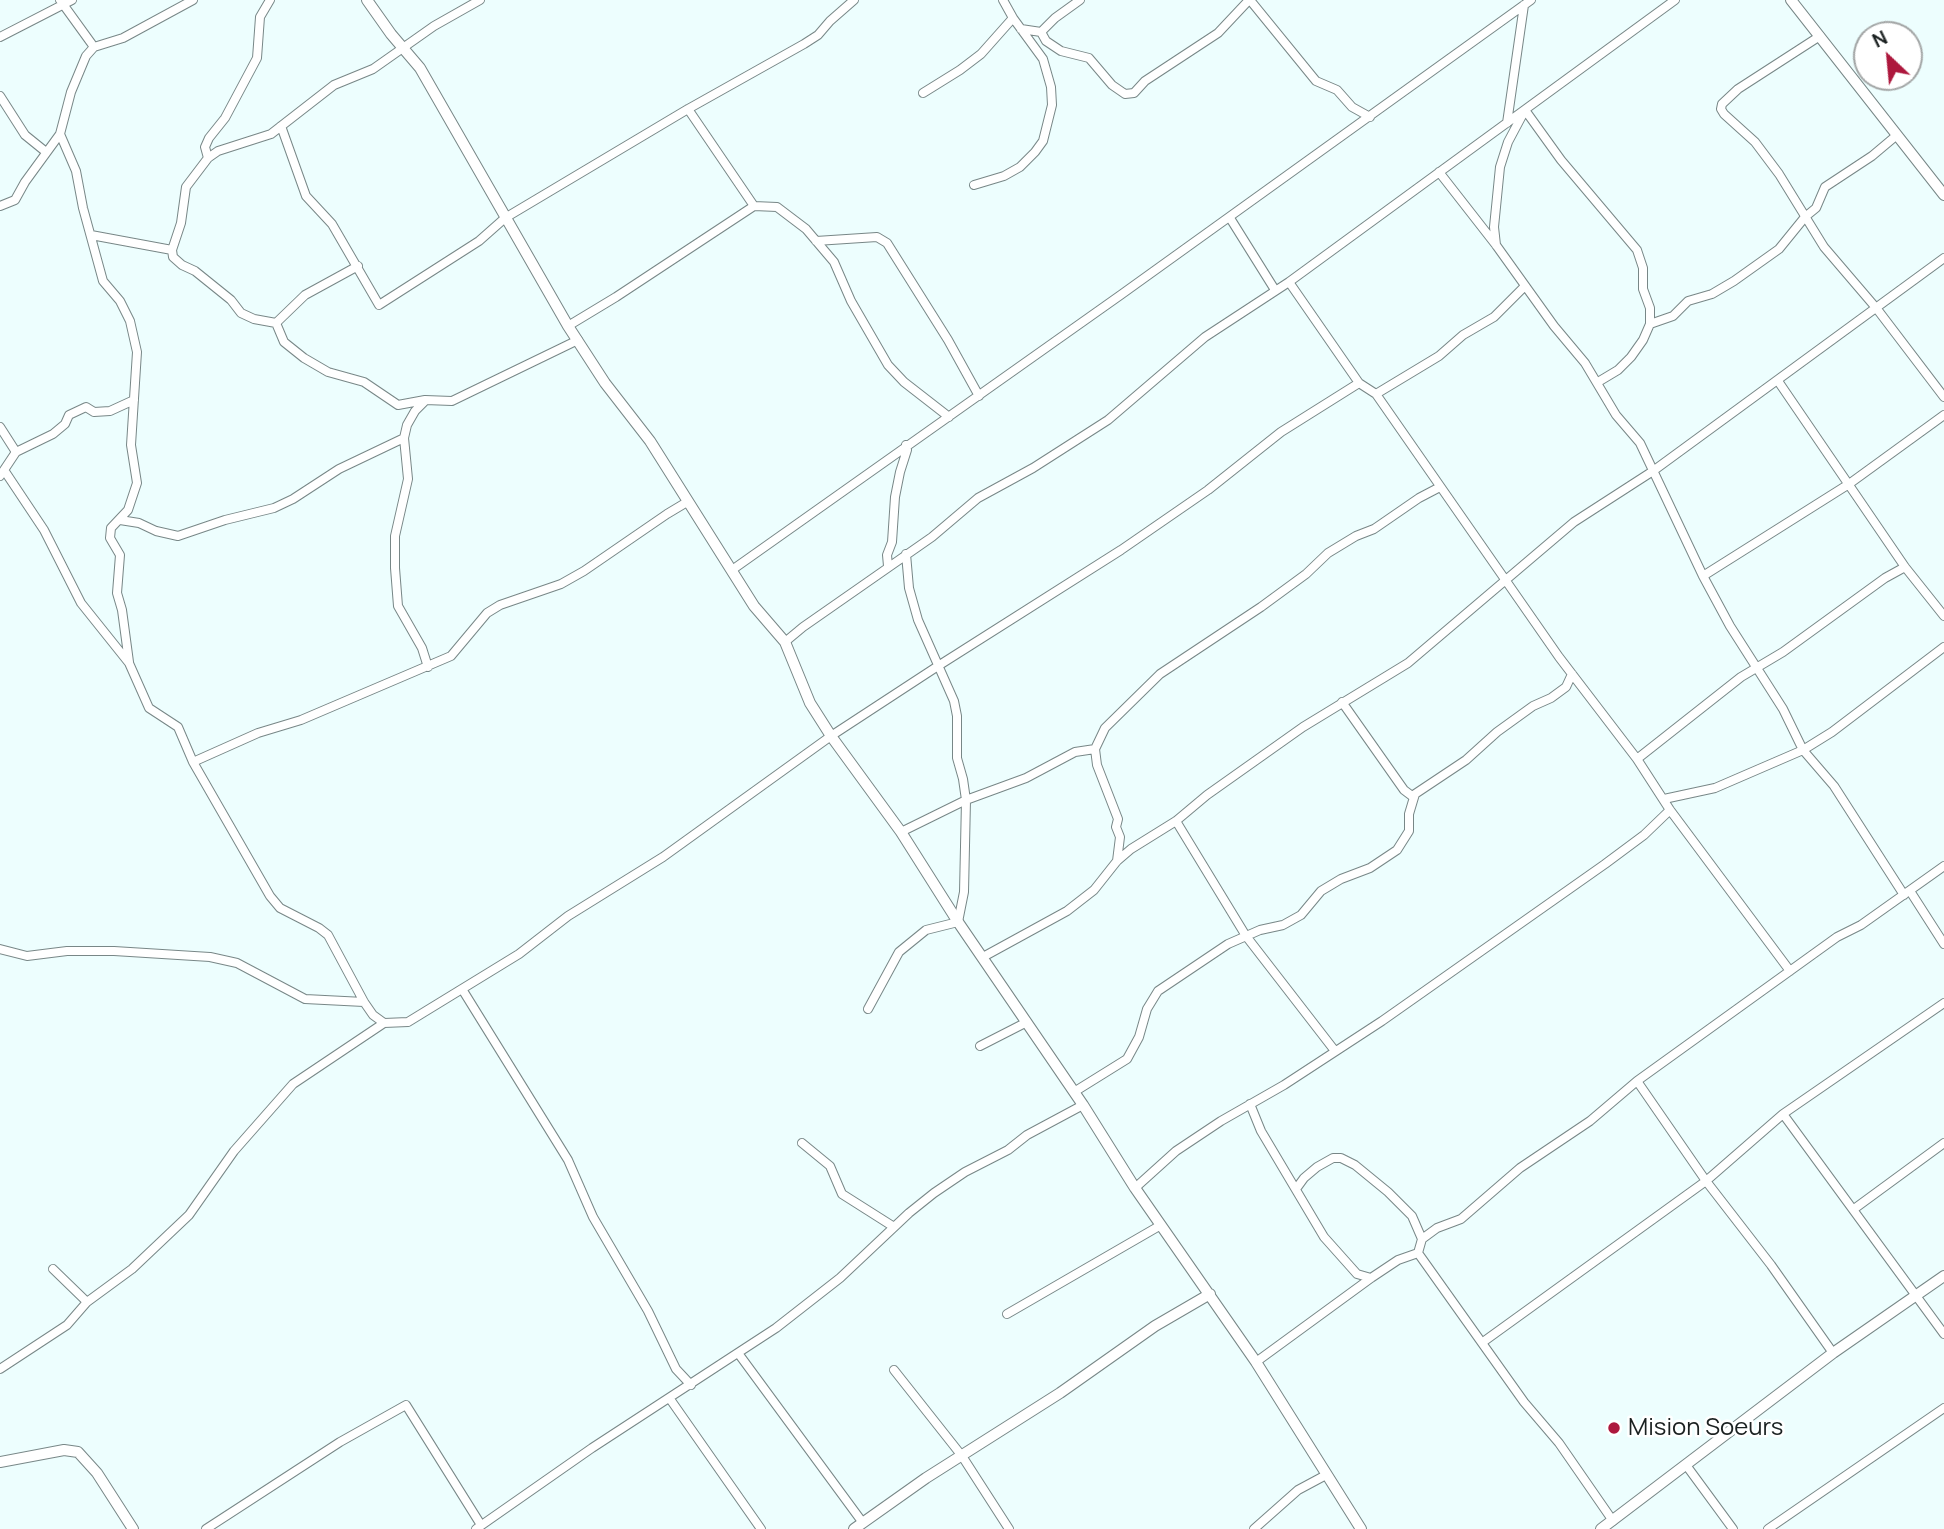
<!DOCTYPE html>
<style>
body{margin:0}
#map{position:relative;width:1944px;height:1529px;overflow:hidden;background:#edfefe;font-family:Manrope,sans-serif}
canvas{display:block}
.north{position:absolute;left:1853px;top:21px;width:70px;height:70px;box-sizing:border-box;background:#fff;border:2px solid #a3a6a6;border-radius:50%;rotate:334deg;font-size:19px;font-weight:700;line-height:28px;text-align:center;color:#1a2020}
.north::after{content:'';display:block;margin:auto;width:24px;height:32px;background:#ad183d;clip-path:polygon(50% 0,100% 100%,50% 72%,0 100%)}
</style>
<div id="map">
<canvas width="1944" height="1529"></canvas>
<div class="north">N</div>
</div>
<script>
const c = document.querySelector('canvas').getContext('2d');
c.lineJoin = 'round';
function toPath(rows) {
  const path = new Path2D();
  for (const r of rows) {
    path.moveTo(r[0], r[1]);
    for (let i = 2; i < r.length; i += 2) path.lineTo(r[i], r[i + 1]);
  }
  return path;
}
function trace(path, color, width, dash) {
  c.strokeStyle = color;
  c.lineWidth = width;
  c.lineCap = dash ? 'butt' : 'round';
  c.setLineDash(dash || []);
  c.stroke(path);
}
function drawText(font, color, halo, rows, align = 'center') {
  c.font = font + ' Manrope,sans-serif';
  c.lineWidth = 5;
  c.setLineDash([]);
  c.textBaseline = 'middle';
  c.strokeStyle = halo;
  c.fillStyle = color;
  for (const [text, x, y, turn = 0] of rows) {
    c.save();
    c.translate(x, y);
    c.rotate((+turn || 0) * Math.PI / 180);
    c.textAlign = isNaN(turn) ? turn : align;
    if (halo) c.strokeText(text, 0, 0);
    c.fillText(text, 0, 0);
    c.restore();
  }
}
const street = toPath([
 [60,0,94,47],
 [1250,0,1316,81,1337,90,1352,107,1370,117],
 [1021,29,1041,32,1046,41,1061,51,1089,58,1112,85,1125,94,1134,93,1145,81,1218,33,1249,0],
 [1041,32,1055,18,1080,0],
 [1820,36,1738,89,1722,104,1721,109,1724,114,1755,142,1779,174,1824,247,1877,309,1944,397],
 [0,37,72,0],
 [923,93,960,70,981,54,1013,18,1003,0],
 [0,96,25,135,46,152],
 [688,109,754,206],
 [1507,123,1524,5],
 [281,126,306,196,332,224,379,305,479,241,505,218,688,109,804,44,818,35,830,21,854,0],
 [60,134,76,171,83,208,103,281,120,301,130,321,137,352,131,445,137,483,128,510,111,528,110,538,120,555,117,593,122,610,129,662],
 [208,158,205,147,209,138,225,118,257,58,260,17,270,0],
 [1439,172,1496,245,1554,326,1585,363,1616,415,1640,443,1703,576,1730,626,1783,709,1803,750,1834,786,1904,895],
 [974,185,1004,176,1020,167,1035,152,1043,141,1052,105,1051,87,1043,59,1013,18],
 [0,206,15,200,25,182,60,134,71,92,86,56,94,47,123,38,193,0],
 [1230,218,1275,290],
 [91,235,172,250],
 [816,241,877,237,887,243,948,340,979,396],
 [1496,245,1494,227,1500,167,1508,142,1525,110,1561,160,1637,250,1643,268,1643,289,1650,308,1650,324,1643,340,1631,357,1618,370,1598,382],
 [1289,282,1359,383,1376,394,1559,657,1637,759,1670,810,1790,971],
 [276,323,254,319,241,313,231,300,195,271,182,265,173,257,172,250,181,223,186,187,208,158,218,151,271,134,334,85,373,69,434,26,480,0],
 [276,323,284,342,304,358,328,372,364,382,398,405,425,400,452,401,578,340],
 [276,323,305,295,358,266],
 [1650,324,1673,316,1688,301,1712,294,1734,281,1779,249,1805,217,1816,208,1825,187,1872,156,1897,135],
 [568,326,616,297,754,206,777,207,806,229,834,262,851,301,888,365,904,382,949,417],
 [1778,381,1905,567,1944,616],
 [1376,394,1439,356,1463,335,1494,317,1525,286],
 [424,402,415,411,407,425,404,438,408,479,395,536,395,568,398,606,422,648,428,667],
 [0,427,16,452],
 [4,470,44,530,81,603,129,663,149,708,178,727,193,762,270,896,280,908,319,928,328,935,364,1002,373,1015,384,1023,408,1022,519,954,568,916,663,857,831,736,938,666,1121,550,1208,490,1281,432,1359,383],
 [0,476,16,452,53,434,65,424,69,415,86,407,94,412,110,411,134,400],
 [120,520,139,523,156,531,178,536,225,520,274,508,293,499,339,469,404,438],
 [888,566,887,555,892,542,895,497,900,472,907,450,906,445],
 [732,570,1122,294,1531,0],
 [1703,576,1849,484,1944,415],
 [785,642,803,627,932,537,978,498,1033,468,1108,420,1205,337,1289,282,1675,0],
 [1342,702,1404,790,1412,796,1415,794],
 [1637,759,1741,677,1783,652,1885,578,1905,567],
 [193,762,258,733,301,720,451,656,487,613,500,605,561,584,584,571,667,514,687,502],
 [1664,799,1715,788,1803,750,1832,732,1944,647],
 [1176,821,1246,936,1335,1051],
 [901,832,966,800,1026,778,1075,752,1095,749],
 [1117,861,1120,837,1116,827,1118,819,1097,765,1095,749,1105,728,1160,674,1261,607,1306,574,1328,553,1356,536,1374,529,1419,498,1440,487],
 [1910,891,1944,944],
 [0,949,27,956,67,951,114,951,210,957,237,963,305,999,364,1002],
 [983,957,1067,911,1094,890,1117,861,1131,849,1176,821,1207,795,1303,727,1408,663,1574,522,1653,471,1944,258],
 [462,989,568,1160,593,1217,648,1311,676,1369,691,1385],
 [868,1009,899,952,926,930,958,922,964,892,966,800,963,779,957,758,957,716,954,701,918,620,909,588,906,554],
 [980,1046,1027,1022],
 [1637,1081,1706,1181,1771,1265,1833,1353],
 [1074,1092,1127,1059,1139,1037,1147,1009,1158,991,1228,944,1260,930,1283,925,1301,915,1321,891,1341,879,1370,868,1397,850,1409,831,1409,814,1415,794,1466,760,1497,732,1533,706,1551,698,1566,687,1572,674],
 [1250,1104,1261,1131,1324,1237,1357,1274,1371,1278],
 [1783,1114,1944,1334],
 [802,1143,830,1166,842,1194,894,1227],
 [1135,1188,1176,1151,1221,1121,1284,1085,1382,1021,1605,864,1644,835,1670,810],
 [1296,1189,1304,1178,1317,1167,1333,1158,1341,1158,1355,1165,1388,1192,1412,1216,1422,1239],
 [1854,1209,1944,1143],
 [1418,1253,1524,1402,1559,1443,1613,1521],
 [53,1269,87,1302],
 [1007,1314,1161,1225],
 [1483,1342,1706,1181,1783,1114,1944,1003],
 [738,1353,863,1523],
 [1256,1362,1371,1278,1398,1260,1418,1253,1422,1239,1437,1228,1461,1219,1520,1168,1590,1121,1637,1081,1837,937,1861,925,1944,866],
 [0,1369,67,1325,87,1302,132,1269,189,1215,234,1151,293,1084,384,1023],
 [894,1370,962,1456,1009,1529],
 [670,1399,761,1529],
 [1686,1465,1733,1529],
 [206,1529,340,1442,406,1405,481,1525],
 [476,1529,592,1448,776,1328,840,1278,909,1213,934,1193,965,1172,1008,1150,1027,1135,1083,1105],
 [1254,1529,1298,1490,1326,1475],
 [1768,1529,1944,1408]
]);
const secondary = toPath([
 [367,0,391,34,420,68,568,326,605,383,650,441,754,606,785,642,810,703,831,736,901,832,958,922,1083,1105,1135,1188,1256,1362,1361,1529],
 [1791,0,1944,195],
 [0,1462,64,1450,78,1452,97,1473,133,1529],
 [854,1529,926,1478,1060,1393,1155,1326,1210,1294],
 [1601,1529,1833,1353,1944,1276]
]);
trace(street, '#788787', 10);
trace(secondary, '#788787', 12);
trace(street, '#fff', 8);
trace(secondary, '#fff', 10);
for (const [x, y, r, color] of [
 [1614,1428,7,"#ad183d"]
]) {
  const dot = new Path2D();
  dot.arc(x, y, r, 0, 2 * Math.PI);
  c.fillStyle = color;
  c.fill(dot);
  trace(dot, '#fff', 2.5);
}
drawText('24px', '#1a2020', '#fff', [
 ["Mision Soeurs",1628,1428]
], 'left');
</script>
